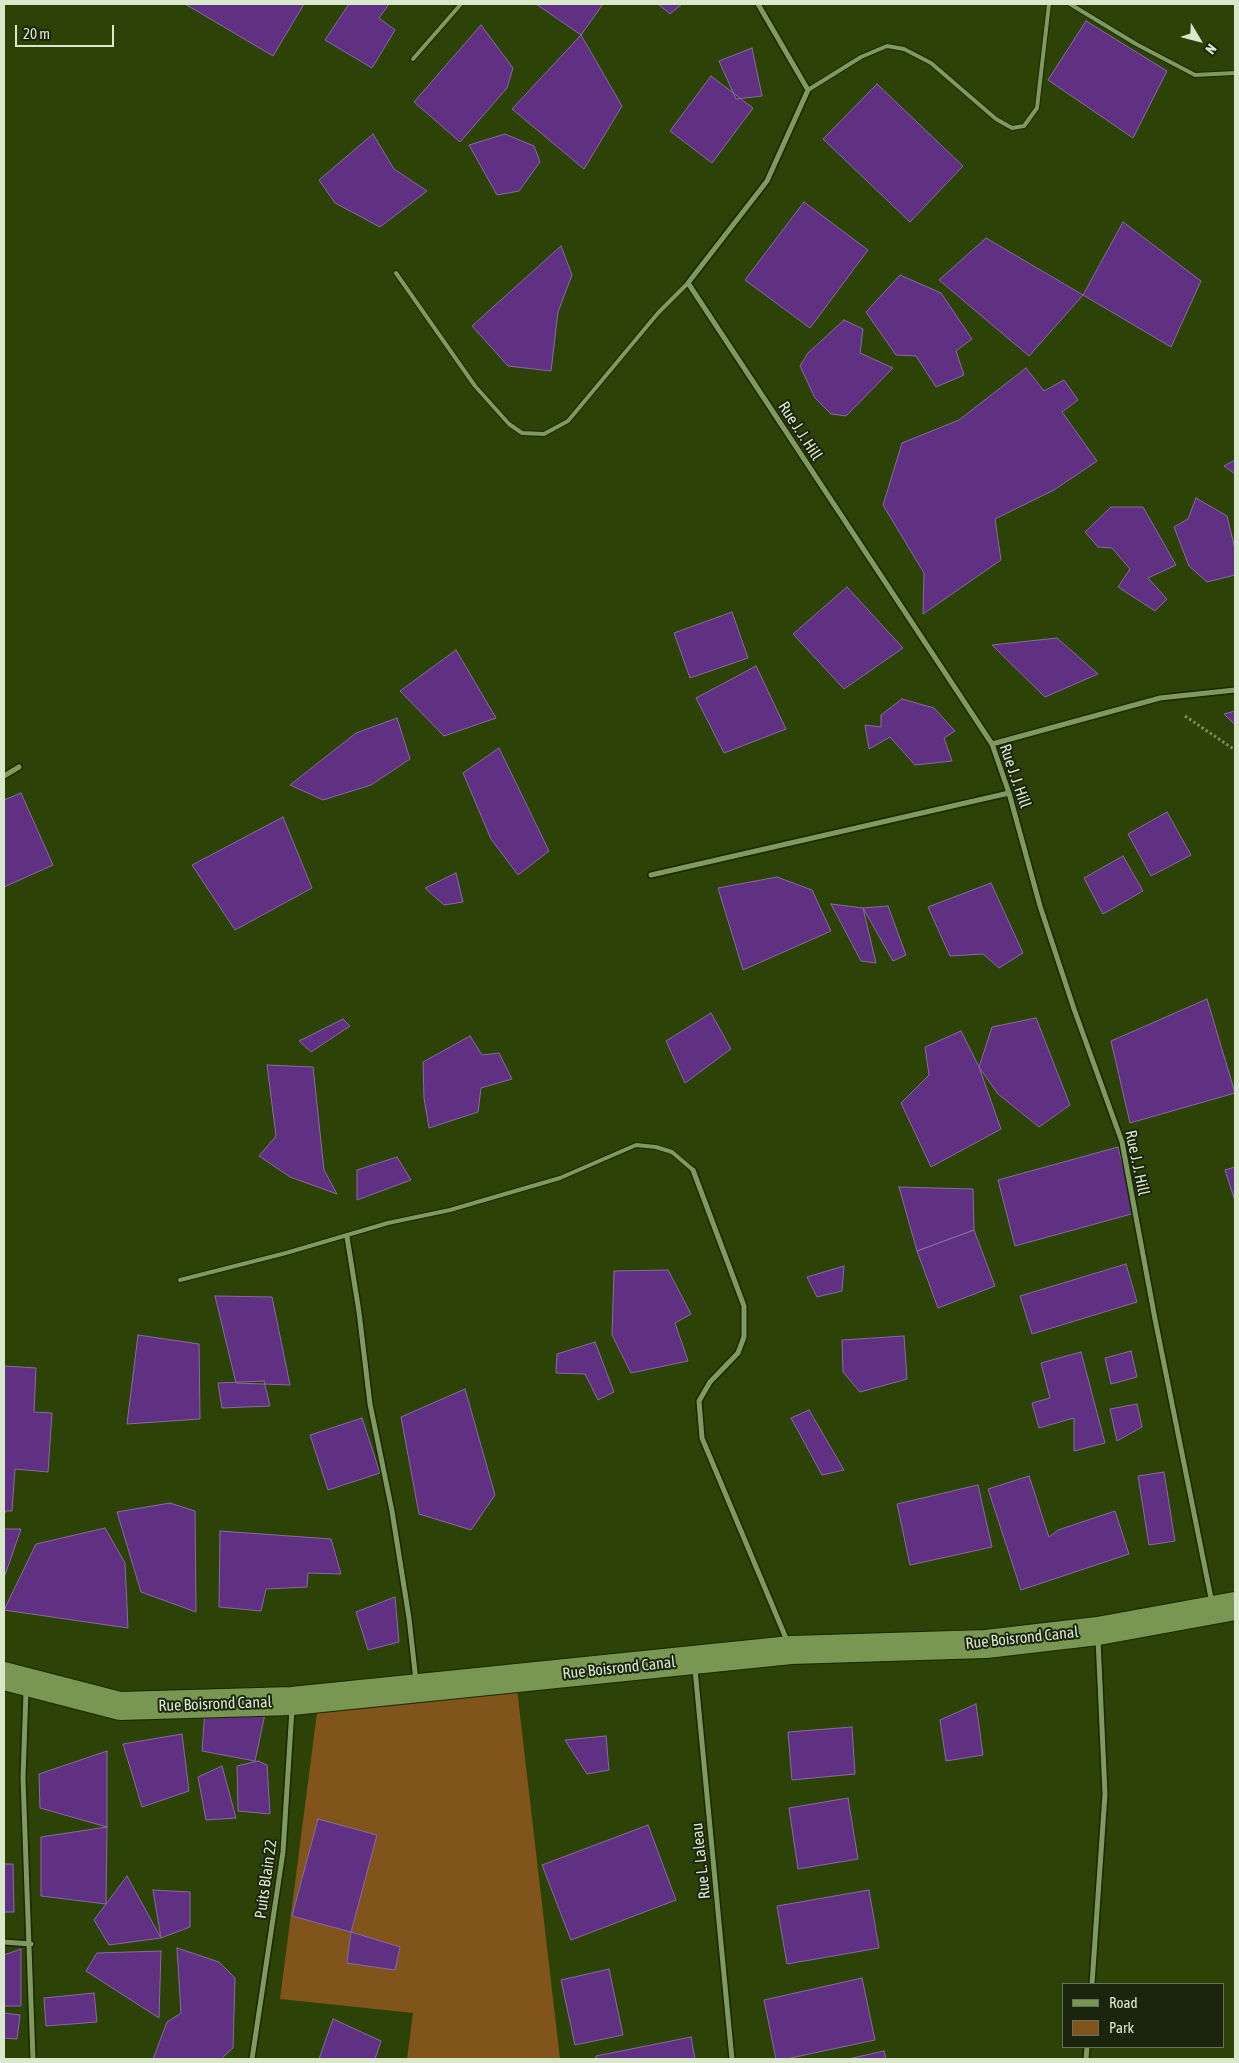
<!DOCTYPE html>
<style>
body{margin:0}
#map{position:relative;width:1239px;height:2063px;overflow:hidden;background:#2d4206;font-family:"Asap Condensed",sans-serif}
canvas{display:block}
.frame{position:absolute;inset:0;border:5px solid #d9e8ca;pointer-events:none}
.legend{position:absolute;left:1062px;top:1983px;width:162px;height:65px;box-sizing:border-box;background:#1b250e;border:1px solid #677359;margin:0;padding:6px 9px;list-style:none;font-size:15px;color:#d9e8ca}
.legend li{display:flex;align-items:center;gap:10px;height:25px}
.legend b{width:25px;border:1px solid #677359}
.north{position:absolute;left:1174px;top:15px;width:50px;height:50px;-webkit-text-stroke:4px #1b250e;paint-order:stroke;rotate:127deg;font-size:14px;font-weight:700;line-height:20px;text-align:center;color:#d9e8ca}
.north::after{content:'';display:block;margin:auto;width:18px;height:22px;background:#d9e8ca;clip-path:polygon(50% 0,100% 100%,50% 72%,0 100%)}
.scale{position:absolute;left:15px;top:25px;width:99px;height:22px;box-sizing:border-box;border:2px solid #d9e8ca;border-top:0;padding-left:6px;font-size:15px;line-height:18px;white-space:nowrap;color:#d9e8ca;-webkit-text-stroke:4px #1b250e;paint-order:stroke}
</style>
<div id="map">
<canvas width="1239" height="2063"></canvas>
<div class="frame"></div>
<ul class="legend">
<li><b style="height:6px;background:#799752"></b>Road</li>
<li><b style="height:14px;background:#81541b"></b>Park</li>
</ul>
<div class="north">N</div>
<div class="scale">20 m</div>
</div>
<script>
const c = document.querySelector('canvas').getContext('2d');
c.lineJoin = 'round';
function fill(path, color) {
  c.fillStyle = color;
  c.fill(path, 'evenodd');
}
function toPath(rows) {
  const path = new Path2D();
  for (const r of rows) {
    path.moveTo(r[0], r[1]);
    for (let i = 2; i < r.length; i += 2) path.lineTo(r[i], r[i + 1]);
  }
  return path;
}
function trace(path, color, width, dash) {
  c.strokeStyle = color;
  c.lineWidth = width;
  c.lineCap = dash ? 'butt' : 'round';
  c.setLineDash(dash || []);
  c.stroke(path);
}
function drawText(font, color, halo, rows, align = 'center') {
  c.font = font + ' "Asap Condensed",sans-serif';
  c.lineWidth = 4;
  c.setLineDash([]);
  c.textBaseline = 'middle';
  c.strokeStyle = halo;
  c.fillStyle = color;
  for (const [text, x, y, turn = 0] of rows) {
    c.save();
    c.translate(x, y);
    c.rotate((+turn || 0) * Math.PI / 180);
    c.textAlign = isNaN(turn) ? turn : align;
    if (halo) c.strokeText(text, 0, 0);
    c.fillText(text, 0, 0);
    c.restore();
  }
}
fill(toPath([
 [517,1689,560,2059,407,2059,413,2013,280,1999,318,1705]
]), '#81541b');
const building = toPath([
 [185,4,304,4,273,56,185,4],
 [349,4,389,4,379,18,395,30,372,68,325,40,349,4],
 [536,4,603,4,581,35,536,4],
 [658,4,682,4,670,14,658,4],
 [1086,21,1167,71,1133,138,1048,80,1086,21],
 [481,25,513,68,507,88,460,142,414,102,481,25],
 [581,35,622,106,584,169,512,109,581,35],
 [752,48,762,96,736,99,719,61,752,48],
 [711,76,753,108,712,163,670,131,711,76],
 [877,84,963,166,910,222,823,139,877,84],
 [373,134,394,169,427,191,380,227,335,203,319,180,373,134],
 [505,134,534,146,540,162,519,191,497,195,469,145,505,134],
 [804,202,868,250,810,328,745,280,804,202],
 [1123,222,1201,281,1171,347,1083,295,1123,222],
 [986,238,1083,295,1029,356,939,280,986,238],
 [561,246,572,275,558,312,551,371,508,366,472,326,561,246],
 [900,275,941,293,972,339,956,351,964,375,936,387,916,356,896,355,866,312,900,275],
 [844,320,863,329,860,353,893,368,846,416,831,414,815,398,800,366,808,353,844,320],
 [1026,368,1044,391,1064,380,1078,400,1062,412,1097,461,1054,490,995,519,1001,560,923,614,924,573,883,505,902,443,959,420,1026,368],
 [1235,460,1235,474,1224,466,1235,460],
 [1196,498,1227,516,1235,549,1235,575,1207,582,1189,566,1174,527,1188,519,1196,498],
 [1111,507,1143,507,1176,565,1148,578,1167,599,1155,611,1118,587,1130,569,1112,548,1098,547,1085,532,1111,507],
 [847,587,903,648,844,689,793,634,847,587],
 [732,612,748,658,690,678,674,633,732,612],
 [1057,638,1098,674,1045,697,992,645,1057,638],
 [456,650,496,718,444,736,400,691,456,650],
 [756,666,786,729,724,753,696,698,756,666],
 [902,699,934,708,955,731,944,738,952,761,915,765,890,737,869,749,865,725,881,727,881,715,902,699],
 [1235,711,1235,725,1224,714,1235,711],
 [397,718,410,759,371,785,323,800,290,785,356,733,397,718],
 [499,748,549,851,518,875,491,839,463,773,499,748],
 [21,793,53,865,4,887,4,800,21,793],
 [1167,812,1191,855,1151,876,1128,834,1167,812],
 [283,817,312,888,235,930,192,865,283,817],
 [1123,856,1143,891,1103,914,1084,878,1123,856],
 [456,873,463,902,444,905,425,888,456,873],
 [777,877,812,890,831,931,743,970,718,888,777,877],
 [991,883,1023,953,999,968,983,954,950,956,928,907,991,883],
 [831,904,863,908,876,963,861,961,831,904],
 [888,906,906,955,893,961,863,908,888,906],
 [1207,999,1235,1093,1130,1123,1111,1041,1207,999],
 [711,1013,731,1049,685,1083,666,1041,711,1013],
 [1036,1018,1070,1105,1039,1127,998,1094,979,1067,992,1027,1036,1018],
 [343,1019,350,1026,311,1052,299,1041,343,1019],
 [961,1031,979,1067,1001,1129,931,1167,901,1103,929,1075,925,1047,961,1031],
 [470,1036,482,1055,499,1053,512,1079,481,1088,478,1112,429,1128,424,1098,423,1062,470,1036],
 [267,1065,313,1067,324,1170,337,1194,290,1177,259,1156,276,1136,267,1065],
 [1118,1147,1135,1213,1015,1246,998,1180,1118,1147],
 [397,1157,411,1180,357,1200,357,1170,397,1157],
 [1235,1167,1235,1201,1225,1170,1235,1167],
 [899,1187,973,1189,974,1230,917,1251,899,1187],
 [974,1230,995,1286,938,1308,917,1251,974,1230],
 [1126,1264,1137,1302,1032,1334,1020,1296,1126,1264],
 [844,1266,842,1291,817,1297,807,1277,844,1266],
 [668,1270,691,1314,675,1323,688,1361,631,1373,612,1335,614,1271,668,1270],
 [215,1296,272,1297,290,1385,236,1383,215,1296],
 [138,1335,199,1344,200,1419,127,1424,138,1335],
 [904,1336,907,1379,860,1392,843,1372,842,1340,904,1336],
 [595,1342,614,1392,598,1400,585,1374,556,1373,557,1354,595,1342],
 [1131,1351,1137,1377,1111,1384,1105,1358,1131,1351],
 [1081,1352,1105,1443,1074,1451,1074,1418,1039,1428,1032,1403,1050,1398,1041,1363,1081,1352],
 [4,1366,36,1368,34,1412,52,1413,48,1472,15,1469,12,1511,6,1511,4,1514,4,1366],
 [264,1381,270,1406,222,1408,218,1383,264,1381],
 [465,1389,495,1495,471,1530,419,1514,401,1417,465,1389],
 [1137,1404,1142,1427,1117,1441,1110,1409,1137,1404],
 [809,1410,844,1470,822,1475,791,1418,809,1410],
 [362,1418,380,1473,328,1490,310,1435,362,1418],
 [1164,1472,1175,1541,1149,1545,1138,1476,1164,1472],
 [1029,1476,1049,1537,1058,1530,1115,1511,1129,1554,1021,1590,988,1489,1029,1476],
 [978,1485,992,1547,910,1565,897,1504,978,1485],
 [170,1503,195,1511,196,1612,141,1592,117,1512,170,1503],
 [105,1528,125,1563,128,1628,4,1610,36,1544,105,1528],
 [4,1529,21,1529,5,1575,4,1575,4,1529],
 [220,1531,331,1539,341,1574,308,1573,307,1587,266,1589,261,1611,219,1607,220,1531],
 [395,1597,399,1642,368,1650,356,1612,395,1597],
 [976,1704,983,1755,946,1761,940,1720,976,1704],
 [266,1709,255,1761,202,1751,205,1710,266,1709],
 [852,1727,855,1774,792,1780,788,1732,852,1727],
 [182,1734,189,1791,142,1807,123,1744,182,1734],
 [606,1736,609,1770,587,1774,565,1740,606,1736],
 [107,1751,107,1827,40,1808,39,1774,107,1751],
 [258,1761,267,1765,270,1814,238,1811,237,1766,258,1761],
 [222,1766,236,1818,206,1820,198,1777,222,1766],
 [848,1798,858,1859,798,1869,789,1808,848,1798],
 [318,1819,377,1835,351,1932,292,1916,318,1819],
 [648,1825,676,1900,571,1940,542,1865,648,1825],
 [107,1827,106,1904,41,1896,41,1837,107,1827],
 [4,1864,13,1864,14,1912,4,1912,4,1864],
 [127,1876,161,1938,109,1945,94,1920,127,1876],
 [153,1890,190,1892,190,1927,161,1938,153,1890],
 [869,1890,879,1948,787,1964,777,1906,869,1890],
 [351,1932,400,1947,395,1970,347,1963,351,1932],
 [177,1948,219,1962,235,1978,233,2048,221,2059,153,2059,167,2022,181,2013,177,1948],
 [21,1949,21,2006,4,2006,4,1955,21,1949],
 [161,1951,159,2018,86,1971,97,1953,161,1951],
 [609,1969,623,2035,575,2045,561,1980,609,1969],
 [862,1978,875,2040,786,2059,776,2059,764,2000,862,1978],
 [94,1993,97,2022,46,2026,44,1998,94,1993],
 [4,2013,20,2015,17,2039,4,2038,4,2013],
 [333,2019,381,2041,375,2059,319,2059,333,2019],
 [691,2037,695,2059,596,2059,596,2056,691,2037],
 [884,2051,886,2059,848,2059,884,2051]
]);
fill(building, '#603083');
trace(building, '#876ba0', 1);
const lane = toPath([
 [1070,4,1136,44,1195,75,1235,73],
 [413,59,461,4],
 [808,90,861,57,887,46,904,49,931,63,996,119,1012,128,1024,126,1037,108,1049,4],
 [396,273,475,386,509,424,522,433,544,434,568,421,658,313,688,283],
 [180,1280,286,1253,388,1223,450,1210,560,1178,636,1145,656,1147,672,1152,693,1170]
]);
const street = toPath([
 [758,4,808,90,767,181,688,283,992,744,1009,793,1040,906,1074,1009,1122,1142,1155,1319,1212,1603],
 [992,744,1160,698,1235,690],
 [4,776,19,767],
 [651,875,1009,793],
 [693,1170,744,1306,744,1337,738,1353,710,1382,699,1401,702,1438,788,1643],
 [347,1237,359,1312,370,1404,392,1511,409,1618,416,1681],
 [695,1669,732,2059],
 [26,1691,23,1778,33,2059],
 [4,1942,31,1944],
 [1092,1984,1105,1794,1098,1639],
 [252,2059,283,1852,292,1709],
 [1086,2059,1087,2047]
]);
const secondary = toPath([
 [4,1676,120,1706,292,1701,791,1650,986,1644,1098,1631,1235,1606]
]);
trace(lane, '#172700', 6);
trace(street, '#172700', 8);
trace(secondary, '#172700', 30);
trace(toPath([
 [1185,716,1235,750]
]), '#7b8d5f', 3, [2.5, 2.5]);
trace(lane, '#7f995f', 4);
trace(street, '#7f995f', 5);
trace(secondary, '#799752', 28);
drawText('16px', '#d9e8ca', '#1b250e', [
 ["Rue J. J. Hill",800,431,57],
 ["Rue J. J. Hill",1015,776,71],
 ["Rue J. J. Hill",1137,1163,78],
 ["Rue Boisrond Canal",1022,1638,-6],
 ["Rue Boisrond Canal",619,1668,-6],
 ["Rue Boisrond Canal",215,1704,-2],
 ["Rue L. Laleau",701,1861,-96],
 ["Puits Blain 22",266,1879,-82]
]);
</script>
